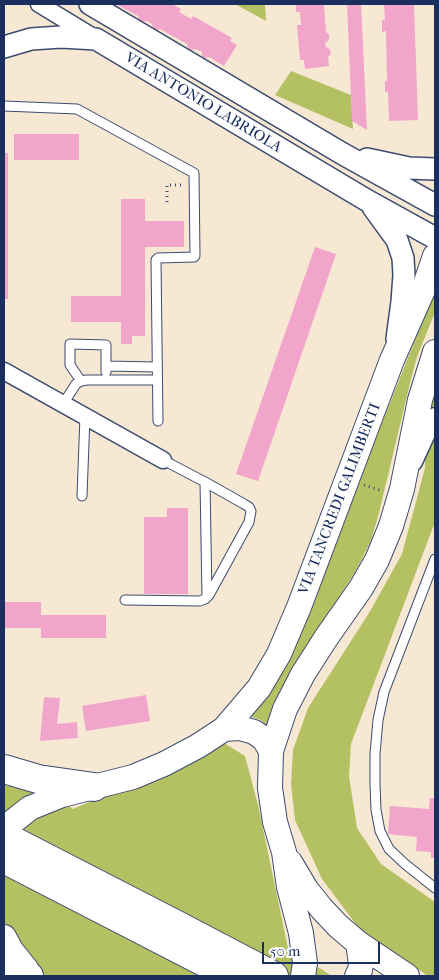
<!DOCTYPE html>
<style>
body{margin:0}
#map{position:relative;width:439px;height:980px;overflow:hidden;background:#f7e8d4;font-family:"IM FELL French Canon",serif}
canvas{display:block}
.frame{position:absolute;inset:0;border:5px solid #1b2f5e;pointer-events:none}
.scale{position:absolute;left:262px;top:942px;width:118px;height:22px;box-sizing:border-box;border:2px solid #1b2f5e;border-top:0;padding-left:6px;font-size:15px;line-height:18px;white-space:nowrap;color:#1b2f5e;-webkit-text-stroke:4px #fff;paint-order:stroke}
</style>
<div id="map">
<canvas width="439" height="980"></canvas>
<div class="frame"></div>
<div class="scale">50 m</div>
</div>
<script>
const c = document.querySelector('canvas').getContext('2d');
c.lineJoin = 'round';
function fill(path, color) {
  c.fillStyle = color;
  c.fill(path, 'evenodd');
}
function toPath(rows) {
  const path = new Path2D();
  for (const r of rows) {
    path.moveTo(r[0], r[1]);
    for (let i = 2; i < r.length; i += 2) path.lineTo(r[i], r[i + 1]);
  }
  return path;
}
function trace(path, color, width, dash) {
  c.strokeStyle = color;
  c.lineWidth = width;
  c.lineCap = dash ? 'butt' : 'round';
  c.setLineDash(dash || []);
  c.stroke(path);
}
function drawText(font, color, halo, rows, align = 'center') {
  c.font = font + ' "IM FELL French Canon",serif';
  c.lineWidth = 4;
  c.setLineDash([]);
  c.textBaseline = 'middle';
  c.strokeStyle = halo;
  c.fillStyle = color;
  for (const [text, x, y, turn = 0] of rows) {
    c.save();
    c.translate(x, y);
    c.rotate((+turn || 0) * Math.PI / 180);
    c.textAlign = isNaN(turn) ? turn : align;
    if (halo) c.strokeText(text, 0, 0);
    c.fillText(text, 0, 0);
    c.restore();
  }
}
fill(toPath([
 [235,4,265,4,266,21],
 [291,71,351,95,353,129,275,95],
 [435,290,435,312,417,357,412,375,378,517,371,540,362,559,352,577,312,638,268,726,261,720,249,716,292,649],
 [435,388,435,522,351,744,349,776,357,828,381,864,435,902,435,976,428,976,361,931,322,879,295,820,291,784,293,750,308,708,369,613,402,554,425,468,426,410],
 [224,743,245,756,258,805,288,948,332,976,4,976,4,762,73,809]
]), '#b3c163');
fill(toPath([
 [116,4,172,4,181,9,179,12,191,19,193,16,232,38,230,41,237,45,224,66,209,57,204,58,202,56,202,52,196,49,191,50,188,48,187,44,160,29,156,30,153,28,152,24,147,21,142,22,139,21,138,16],
 [296,4,324,4,326,32,329,35,329,39,327,42,325,42,326,48,327,47,330,50,331,54,328,57,329,66,305,69,304,60,300,60,297,25,301,25,300,12,296,12],
 [347,4,361,4,367,130,352,121],
 [384,4,414,4,418,120,389,121,388,92,385,92,385,81,387,81,386,31,382,32,382,20,385,20],
 [14,134,79,134,79,160,14,160],
 [4,153,8,153,8,299,4,299],
 [121,199,145,199,145,221,184,221,184,247,145,247,145,336,132,336,132,344,121,344,121,322,71,322,71,296,121,296],
 [315,247,336,254,258,481,236,474],
 [167,508,188,508,188,594,144,594,144,517,167,517],
 [4,602,41,602,41,615,106,615,106,638,41,638,41,628,4,628],
 [146,695,150,721,86,731,82,706],
 [44,697,60,698,57,724,77,722,78,738,40,741],
 [430,798,435,798,435,858,431,858,431,852,416,851,417,837,388,834,390,806,429,809]
]), '#f1a5cb');
const service = toPath([
 [4,106,77,109,194,173,195,256,194,257,158,258,156,260,158,421],
 [106,372,106,366,157,367],
 [81,381,70,365,70,344,106,345,106,366],
 [63,404,76,384,81,381,87,380,157,380],
 [163,460,205,482,207,597],
 [82,496,85,416],
 [435,559,384,692,378,720,375,754,375,784,376,810,380,831,389,849,405,864,435,888],
 [125,600,200,601,205,599,209,595,249,522,251,511,249,507,244,504,205,482]
]);
const minor = toPath([
 [39,4,95,38],
 [4,371,163,460],
 [414,462,435,416]
]);
const tertiary = toPath([
 [90,4,343,154,435,205],
 [4,47,31,39,61,37,96,39,368,201,435,238],
 [367,159,409,168,435,169],
 [373,207,397,240,403,258,404,275,402,302,397,339]
]);
const secondary = toPath([
 [224,729,240,728,254,732,264,739,271,751],
 [4,830,11,823,30,808,62,795,133,777,164,764,198,746,224,729,259,688,279,654,299,607,392,360,424,288,435,256],
 [290,862,306,889,322,909,338,926,358,943,407,976],
 [4,937,11,950,27,970],
 [303,976,305,963,301,933,289,887,284,852,275,822,270,788,271,751,285,709,303,674,326,638,361,588,377,560,391,526,402,489,420,400,435,352],
 [357,976,360,970,361,964,358,943]
]);
const trunk = toPath([
 [4,769,38,779,94,787],
 [4,836,179,926,274,976],
 [4,859,231,976],
 [4,958,29,976]
]);
trace(service, '#3c4b70', 11);
trace(minor, '#3c4b70', 19);
trace(tertiary, '#3c4b70', 24);
trace(secondary, '#3c4b70', 26);
trace(trunk, '#3c4b70', 30);
trace(toPath([
 [167,202,167,185,183,185],
 [364,485,382,491]
]), '#3c4b70', 3, [1, 4]);
trace(service, '#fff', 9);
trace(minor, '#fff', 16);
trace(tertiary, '#fff', 21);
trace(secondary, '#fff', 24);
trace(trunk, '#fff', 28);
drawText('15px', '#1b2f5e', '#fff', [
 ["VIA ANTONIO LABRIOLA",203,103,31],
 ["VIA TANCREDI GALIMBERTI",340,499,-69]
]);
</script>
